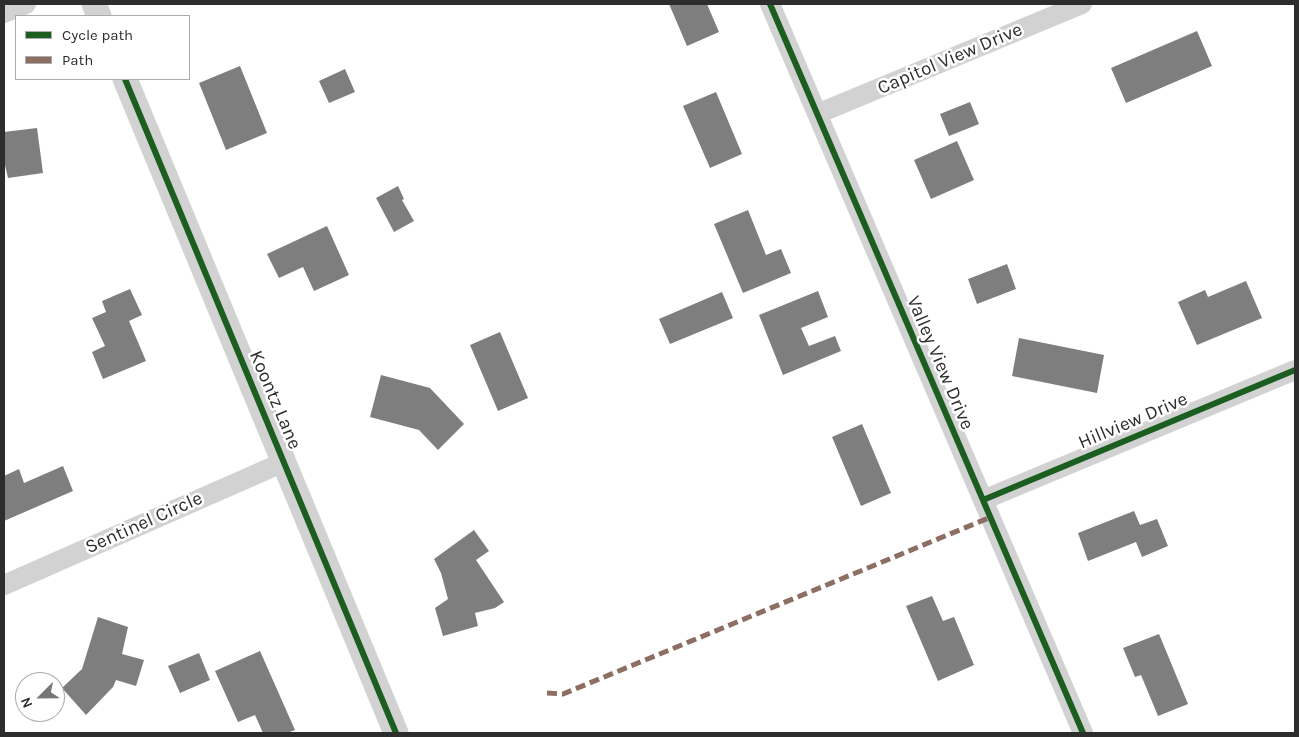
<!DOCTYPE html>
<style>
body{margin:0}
#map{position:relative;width:1299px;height:737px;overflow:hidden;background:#fff;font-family:Karla,sans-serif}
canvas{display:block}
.frame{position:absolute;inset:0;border:5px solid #2d2d2d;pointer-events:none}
.legend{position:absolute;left:15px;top:15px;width:175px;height:65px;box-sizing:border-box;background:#fff;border:1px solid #ababab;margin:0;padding:6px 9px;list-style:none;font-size:15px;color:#2d2d2d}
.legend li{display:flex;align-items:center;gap:10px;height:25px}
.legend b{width:25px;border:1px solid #ababab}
.north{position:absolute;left:15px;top:672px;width:50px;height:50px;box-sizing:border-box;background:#fff;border:1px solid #ababab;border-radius:50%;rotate:247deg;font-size:14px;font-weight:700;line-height:20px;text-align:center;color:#2d2d2d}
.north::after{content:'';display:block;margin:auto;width:18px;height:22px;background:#767676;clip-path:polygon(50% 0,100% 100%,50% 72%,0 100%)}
</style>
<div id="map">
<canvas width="1299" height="737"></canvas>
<div class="frame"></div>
<ul class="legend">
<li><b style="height:6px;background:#1b5e20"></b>Cycle path</li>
<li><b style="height:6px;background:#8d6e63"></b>Path</li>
</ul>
<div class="north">N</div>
</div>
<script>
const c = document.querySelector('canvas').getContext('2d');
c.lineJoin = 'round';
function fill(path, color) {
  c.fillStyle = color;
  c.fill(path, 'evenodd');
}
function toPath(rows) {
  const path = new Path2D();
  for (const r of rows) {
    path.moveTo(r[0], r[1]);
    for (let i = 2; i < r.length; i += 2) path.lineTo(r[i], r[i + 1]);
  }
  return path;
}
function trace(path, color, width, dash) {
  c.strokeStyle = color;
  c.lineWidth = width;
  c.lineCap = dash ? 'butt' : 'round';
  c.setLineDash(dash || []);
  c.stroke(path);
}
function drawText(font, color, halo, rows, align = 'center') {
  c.font = font + ' Karla,sans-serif';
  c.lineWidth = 5;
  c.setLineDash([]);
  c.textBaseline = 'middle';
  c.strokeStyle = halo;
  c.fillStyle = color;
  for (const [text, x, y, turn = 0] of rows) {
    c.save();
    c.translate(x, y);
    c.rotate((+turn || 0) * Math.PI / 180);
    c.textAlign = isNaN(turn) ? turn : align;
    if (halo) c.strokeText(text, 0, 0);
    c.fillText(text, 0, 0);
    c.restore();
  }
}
fill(toPath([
 [669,4,707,4,719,32,687,46],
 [1197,31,1212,66,1126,103,1111,68],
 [240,66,267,133,226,150,199,83],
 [345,69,355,92,329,103,319,81],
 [716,92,742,154,710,168,683,106],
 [970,102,979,124,949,136,940,114],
 [37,128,43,173,8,178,4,161,4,132],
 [957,141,974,180,931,199,914,160],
 [398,186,404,199,402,200,414,221,394,232,376,198],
 [748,210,766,255,781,249,791,273,743,293,714,224],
 [327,226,349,275,314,291,303,267,279,278,267,254],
 [1007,264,1016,289,977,304,968,279],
 [1246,281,1262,318,1197,345,1178,302,1205,290,1208,297],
 [130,289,142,315,129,321,146,361,103,379,92,352,105,346,92,318,106,312,102,301],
 [818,291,828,317,801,328,809,346,835,336,841,351,783,375,759,315],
 [722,292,733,318,670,344,659,319],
 [500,332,528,398,498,411,470,345],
 [1019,338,1104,355,1097,393,1012,376],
 [381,375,430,388,464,424,438,450,419,430,370,417],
 [862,424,891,493,861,506,832,437],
 [63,466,73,491,4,521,4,476,19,469,24,483],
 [1134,511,1140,525,1157,519,1168,546,1142,557,1136,542,1088,561,1078,533],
 [474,530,489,551,476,560,504,602,495,608,475,613,478,626,443,636,435,608,448,599,441,573,434,559],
 [932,596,943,621,954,617,974,665,938,681,906,606],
 [98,617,128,627,122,654,144,660,136,686,116,680,113,687,86,715,62,688,82,669],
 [1159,634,1188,704,1158,716,1141,675,1135,677,1123,648],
 [260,651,295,730,287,733,263,733,255,715,238,722,215,671],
 [199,653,210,680,180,693,168,666]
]), '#7e7e7e');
trace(toPath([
 [770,4,1083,733],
 [4,13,26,4],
 [817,114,1082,4],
 [983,500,1295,370],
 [4,585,284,462]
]), '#d2d2d2', 20);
trace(toPath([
 [94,4,99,16],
 [125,79,396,733]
]), '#d2d2d2', 25);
trace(toPath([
 [547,693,563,694,991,517]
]), '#8d6e63', 5, [10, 5]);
trace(toPath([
 [770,4,1083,733],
 [125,79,396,733],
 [983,500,1295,370]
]), '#1b5e20', 6);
drawText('19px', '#2d2d2d', '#fff', [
 ["Capitol View Drive",950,59,-23],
 ["Valley View Drive",940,363,67],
 ["Koontz Lane",275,400,67],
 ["Hillview Drive",1133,421,-23],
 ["Sentinel Circle",144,523,-24]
]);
</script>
